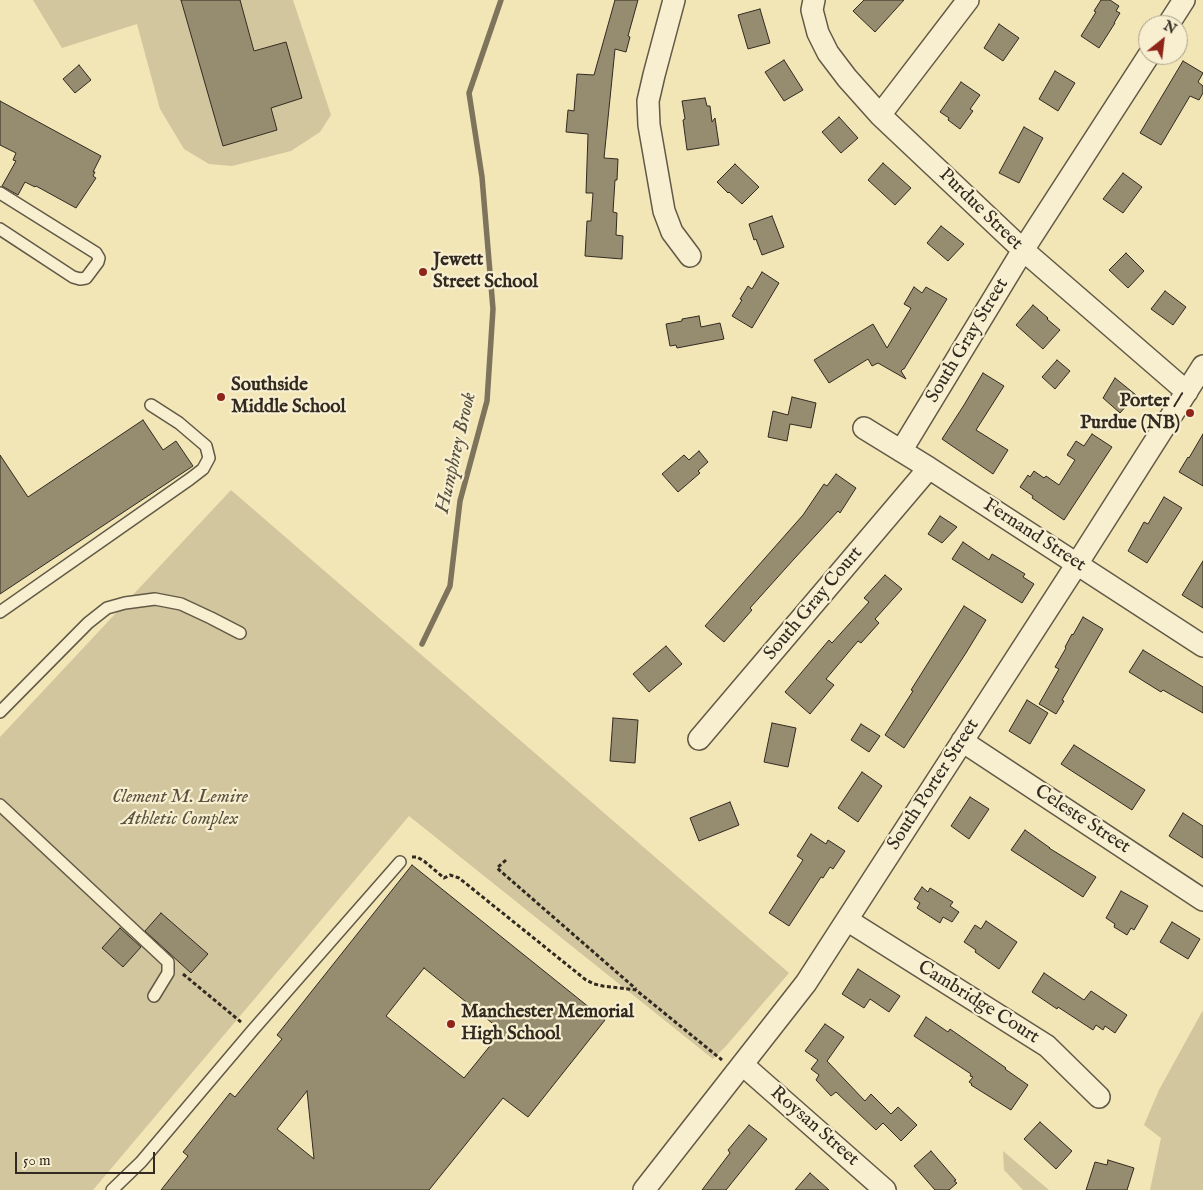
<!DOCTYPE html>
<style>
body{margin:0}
#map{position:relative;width:1203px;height:1190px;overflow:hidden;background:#f2e6b7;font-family:"IM FELL English",serif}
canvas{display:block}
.north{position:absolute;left:1138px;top:15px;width:50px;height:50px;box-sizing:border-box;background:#f7efd0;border:1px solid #a8a08a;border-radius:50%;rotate:29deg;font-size:14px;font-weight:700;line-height:20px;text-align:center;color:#322a21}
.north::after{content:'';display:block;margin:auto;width:18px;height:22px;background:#8f2418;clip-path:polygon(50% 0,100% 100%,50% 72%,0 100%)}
.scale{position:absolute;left:15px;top:1152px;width:140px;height:22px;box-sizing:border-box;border:2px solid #322a21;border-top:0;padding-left:6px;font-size:15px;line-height:18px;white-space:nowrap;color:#322a21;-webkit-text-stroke:4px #f7efd0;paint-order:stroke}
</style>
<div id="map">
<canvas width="1203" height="1190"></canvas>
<div class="north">N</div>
<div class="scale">50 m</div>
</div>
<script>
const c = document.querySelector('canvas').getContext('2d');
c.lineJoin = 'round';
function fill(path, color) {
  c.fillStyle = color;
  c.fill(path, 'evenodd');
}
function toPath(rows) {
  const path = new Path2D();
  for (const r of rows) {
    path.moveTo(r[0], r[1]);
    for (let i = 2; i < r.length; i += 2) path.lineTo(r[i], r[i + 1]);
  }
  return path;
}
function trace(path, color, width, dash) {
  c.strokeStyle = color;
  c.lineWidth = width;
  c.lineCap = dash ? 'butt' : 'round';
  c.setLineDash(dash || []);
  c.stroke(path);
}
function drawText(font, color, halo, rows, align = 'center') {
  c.font = font + ' "IM FELL English",serif';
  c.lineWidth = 4.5;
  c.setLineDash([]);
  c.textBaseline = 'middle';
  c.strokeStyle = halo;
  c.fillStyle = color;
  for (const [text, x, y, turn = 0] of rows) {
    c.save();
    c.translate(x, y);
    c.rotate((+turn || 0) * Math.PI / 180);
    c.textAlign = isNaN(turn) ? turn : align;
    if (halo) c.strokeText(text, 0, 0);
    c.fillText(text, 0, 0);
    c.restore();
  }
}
fill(toPath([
 [33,0,181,0,223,146,277,130,240,0,293,0,331,115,320,132,291,151,232,166,209,164,184,149,160,109,137,24,62,48],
 [231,490,789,973,726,1046,713,1059,409,816,93,1190,0,1190,0,737],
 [1203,1010,1203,1190,1150,1190,1161,1138,1144,1125,1159,1090],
 [1003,1151,1049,1190,1023,1190,1004,1170]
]), '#d1c69e');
trace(toPath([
 [422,644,450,586,460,501,487,401,493,309,482,177,469,93,501,0]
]), '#7e745c', 5.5);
const building = toPath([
 [181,0,240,0,254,51,286,42,302,98,271,108,277,130,223,146,181,0],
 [615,0,638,0,628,36,630,37,626,52,615,49,604,158,618,159,617,180,615,180,613,212,617,213,616,235,623,236,622,259,585,256,587,221,591,221,593,193,586,193,588,134,566,132,568,110,574,111,577,74,594,75,615,0],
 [864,0,904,0,875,32,853,11,864,0],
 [1101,0,1110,0,1119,6,1116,11,1120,13,1114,23,1115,23,1099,48,1081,36,1096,12,1094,11,1101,0],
 [760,9,770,43,748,49,738,15,760,9],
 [999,24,1019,38,1003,61,984,48,999,24],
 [784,60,803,90,784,101,765,72,784,60],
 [1183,61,1203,73,1198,82,1203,86,1203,93,1199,100,1190,96,1161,145,1140,133,1183,61],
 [79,65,91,80,75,93,63,79,79,65],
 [1055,71,1075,83,1058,111,1039,99,1055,71],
 [961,82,980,95,970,109,973,111,960,129,948,120,949,118,940,112,961,82],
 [705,98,707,106,710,106,712,122,715,118,719,145,687,150,683,120,685,119,682,101,705,98],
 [0,101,101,156,93,172,95,172,93,176,96,178,76,208,36,186,35,187,25,182,18,195,2,186,16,161,13,160,16,153,0,145,0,101],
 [839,117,858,138,841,153,822,132,839,117],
 [1024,127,1043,138,1019,183,999,173,1024,127],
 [883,163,911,188,895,205,868,180,883,163],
 [735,164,759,187,742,204,729,192,728,193,717,182,735,164],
 [1123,173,1142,187,1123,213,1103,199,1123,173],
 [772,216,784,247,762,255,756,239,754,240,749,224,772,216],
 [941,226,964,244,948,261,927,243,941,226],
 [1126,253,1144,271,1128,288,1109,270,1126,253],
 [762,272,779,283,752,328,732,316,742,300,740,299,748,286,752,289,762,272],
 [914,287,922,293,926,287,947,299,904,369,903,369,901,371,906,379,878,363,872,366,868,359,829,383,814,360,873,324,887,348,911,308,904,304,914,287],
 [1165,291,1186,307,1173,325,1151,309,1165,291],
 [1033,305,1048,318,1047,319,1060,330,1043,349,1016,325,1033,305],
 [699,316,701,327,720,323,724,339,677,348,676,345,670,346,666,324,682,321,682,319,699,316],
 [1057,360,1070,371,1055,389,1042,377,1057,360],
 [983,373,1004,386,976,430,1008,450,993,474,942,439,964,405,983,373],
 [1115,378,1136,395,1120,413,1103,398,1115,378],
 [792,397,816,403,811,428,790,424,787,441,768,437,773,411,788,415,792,397],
 [143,420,163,450,176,441,193,466,0,594,0,455,28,497,143,420],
 [1092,434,1112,447,1064,520,1032,498,1033,496,1020,487,1028,475,1030,477,1034,471,1044,478,1046,476,1059,485,1075,460,1067,455,1076,441,1084,446,1092,434],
 [1203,434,1203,486,1179,472,1188,457,1189,458,1203,434],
 [699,451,708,462,698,471,700,473,678,492,662,474,684,455,689,460,699,451],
 [836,474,856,488,840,513,838,511,794,559,750,608,752,610,724,642,705,626,803,515,824,484,827,486,836,474],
 [1164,497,1182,508,1147,563,1128,551,1144,522,1148,524,1164,497],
 [940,516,957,527,942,543,928,534,940,516],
 [963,542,989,560,992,554,1025,574,1023,577,1034,584,1022,603,952,559,963,542],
 [1203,561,1203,608,1182,595,1203,561],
 [885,575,902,589,875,619,879,623,861,643,858,641,826,679,834,685,810,714,785,692,829,640,832,643,869,602,864,598,885,575],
 [964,606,986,620,966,653,904,748,885,735,913,691,911,690,964,606],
 [1083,617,1103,629,1062,700,1064,701,1056,714,1039,704,1059,669,1055,667,1066,648,1065,647,1072,634,1073,635,1083,617],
 [666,646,682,664,649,692,633,674,666,646],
 [1143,650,1203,687,1203,713,1163,690,1161,692,1129,672,1143,650],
 [1027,700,1048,713,1030,744,1009,731,1027,700],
 [613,718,638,720,635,763,610,761,613,718],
 [772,723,796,728,788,767,764,762,772,723],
 [861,724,880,736,869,752,851,740,861,724],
 [1074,745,1145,790,1132,810,1061,764,1074,745],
 [862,772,882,786,858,822,838,808,862,772],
 [970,797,989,809,969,839,951,826,970,797],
 [730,802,739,825,699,841,690,818,730,802],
 [1183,813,1203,826,1203,858,1169,836,1183,813],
 [1025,830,1050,848,1049,848,1096,877,1083,897,1011,850,1025,830],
 [811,834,826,844,828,840,845,851,833,869,830,867,823,878,821,877,789,926,769,913,803,860,797,856,811,834],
 [412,865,605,1020,528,1117,503,1098,429,1190,161,1190,188,1156,183,1152,230,1093,235,1097,282,1039,277,1035,412,865],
 [424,968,502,1031,464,1078,386,1016,424,968],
 [307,1091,314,1159,277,1129,307,1091],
 [922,887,928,892,930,888,953,902,950,906,959,912,952,922,943,917,940,923,917,908,920,903,914,899,922,887],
 [1121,891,1148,906,1134,930,1131,928,1127,935,1114,927,1115,924,1106,918,1121,891],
 [161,913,208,954,191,973,145,931,161,913],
 [986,921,1017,942,999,969,975,952,976,950,964,942,975,925,981,929,986,921],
 [1172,922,1200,939,1188,959,1160,942,1172,922],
 [120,928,141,947,123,967,102,948,120,928],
 [858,969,900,996,889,1012,870,999,864,1008,842,994,858,969],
 [1044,973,1084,1000,1091,991,1127,1015,1115,1033,1105,1026,1103,1030,1096,1025,1093,1030,1058,1007,1057,1009,1032,992,1044,973],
 [926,1017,948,1032,950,1029,1006,1068,1005,1069,1028,1085,1011,1110,971,1085,972,1084,969,1082,973,1077,970,1076,971,1074,914,1036,926,1017],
 [825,1024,844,1037,827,1061,865,1101,871,1094,891,1114,898,1107,917,1125,901,1141,883,1123,876,1130,836,1092,831,1096,816,1080,819,1075,811,1069,818,1060,805,1051,825,1024],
 [1040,1122,1072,1151,1056,1169,1024,1139,1040,1122],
 [749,1125,767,1139,726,1190,702,1190,730,1153,728,1150,749,1125],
 [931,1151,956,1180,954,1181,957,1183,949,1190,935,1190,914,1166,931,1151],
 [1108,1160,1134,1168,1127,1190,1086,1190,1095,1162,1107,1165,1108,1160],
 [810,1173,829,1190,795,1190,810,1173]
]);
fill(building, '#968c6f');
trace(building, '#322a21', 1);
const lane = toPath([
 [0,193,96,253,99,258,98,262,86,278,80,279,73,277,0,229],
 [0,612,190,479,203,469,209,458,206,446,179,423,151,405],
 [0,712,88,623,107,608,125,603,155,599,181,604,211,618,240,633],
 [0,805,168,962,168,973,154,996],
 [112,1190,141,1162,252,1031,400,862]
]);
const street = toPath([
 [674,0,654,75,648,101,649,125,664,211,672,232,690,256],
 [814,0,812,10,818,33,828,53,847,78,880,115,1023,250,1187,392],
 [1168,25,1184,0],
 [880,115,968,0],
 [864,428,929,468,1203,646],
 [901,451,1023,250,1149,55],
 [699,739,929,468],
 [962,741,1203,900],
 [847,920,1047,1046,1099,1097],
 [743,1065,885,1190],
 [644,1190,806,983,1077,564,1203,366]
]);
trace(lane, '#625946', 14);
trace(street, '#625946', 24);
trace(toPath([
 [412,857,417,857,424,861,444,878,450,875,459,878,586,980,594,984,603,986,636,990,722,1060],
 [506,860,497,868,636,989],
 [183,974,241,1022]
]), '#322a21', 3, [4, 2.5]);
trace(lane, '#f7efd0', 11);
trace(street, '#f7efd0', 21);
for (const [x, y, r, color] of [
 [423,272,5,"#8f2418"],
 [221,397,5,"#8f2418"],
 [1190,413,5,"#8f2418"],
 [451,1024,5,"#8f2418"]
]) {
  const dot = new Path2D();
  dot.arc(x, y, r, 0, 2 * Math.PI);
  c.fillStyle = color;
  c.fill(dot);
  trace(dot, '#f7efd0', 2);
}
drawText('19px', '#322a21', '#f7efd0', [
 ["Purdue Street",980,210,44],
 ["South Gray Street",968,341,-59],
 ["Fernand Street",1034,536,33],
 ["South Gray Court",814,604,-50],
 ["South Porter Street",934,785,-57],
 ["Celeste Street",1082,820,33],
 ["Cambridge Court",978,1003,32],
 ["Roysan Street",814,1127,41]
]);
drawText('bold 19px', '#322a21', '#f7efd0', [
 ["Jewett",433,261],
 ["Street School",433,283],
 ["Southside",231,386],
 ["Middle School",231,408],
 ["Porter /",1180,402,"right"],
 ["Purdue (NB)",1180,424,"right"],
 ["Manchester Memorial",461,1013],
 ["High School",461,1035]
], 'left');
drawText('italic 19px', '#5a5140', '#f7efd0', [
 ["Clement M. Lemire",180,798],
 ["Athletic Complex",180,820]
]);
drawText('italic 20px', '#584f3f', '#f7efd0', [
 ["Humphrey Brook",457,453,-77]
]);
</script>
